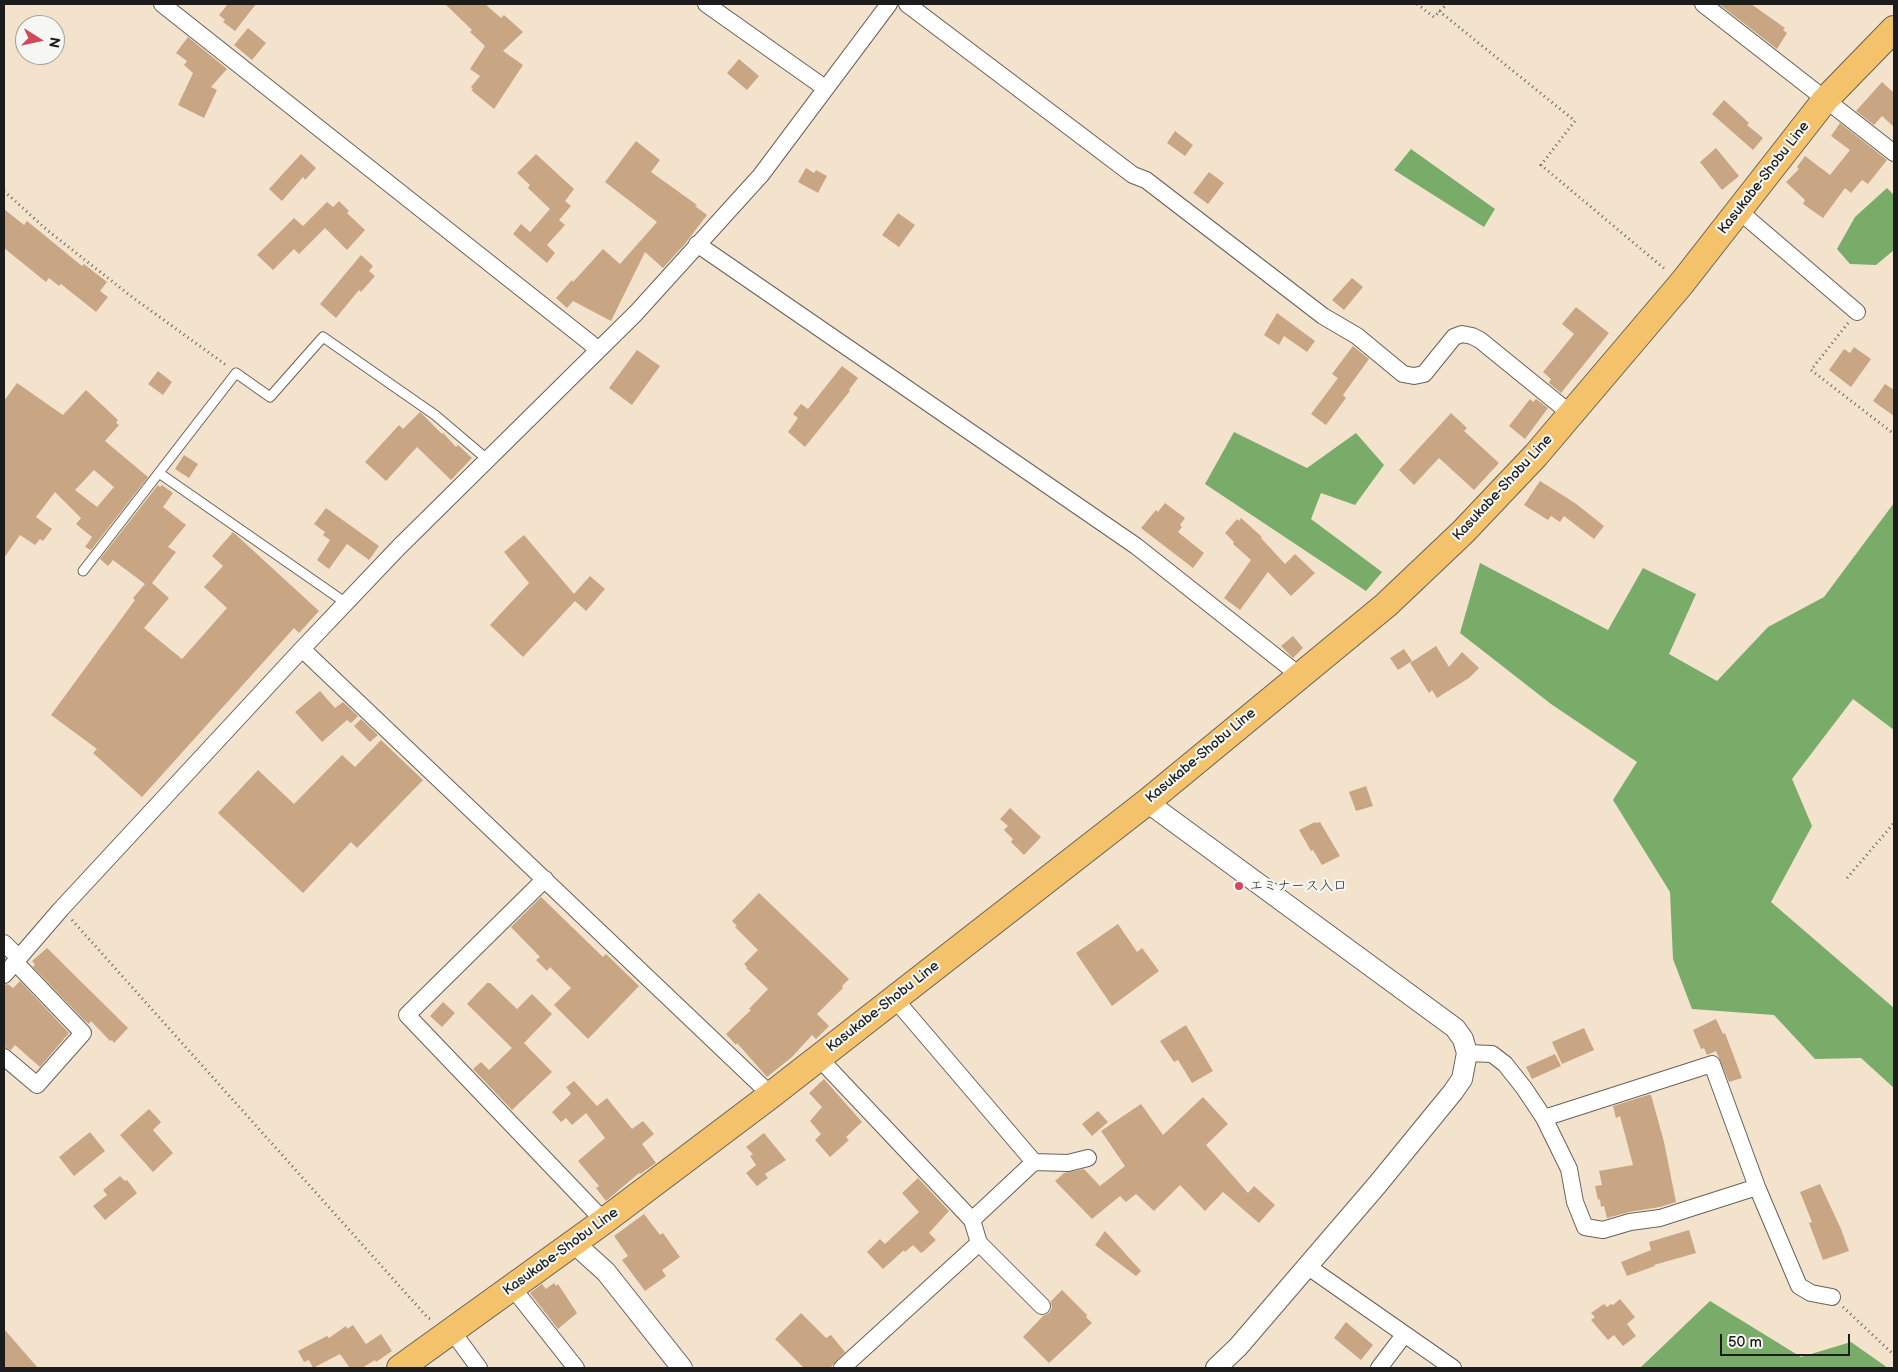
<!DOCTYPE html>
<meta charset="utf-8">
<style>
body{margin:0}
#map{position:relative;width:1898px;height:1372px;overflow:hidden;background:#f3e3cc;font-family:"Balsamiq Sans",sans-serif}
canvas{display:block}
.frame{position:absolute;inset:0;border:5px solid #1c1c1c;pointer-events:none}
.north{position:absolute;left:15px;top:15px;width:50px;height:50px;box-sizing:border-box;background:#f6f6f2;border:1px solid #9f9f9c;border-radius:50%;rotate:100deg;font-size:14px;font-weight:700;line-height:20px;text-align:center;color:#1c1c1c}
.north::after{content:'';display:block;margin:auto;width:18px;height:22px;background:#d1495b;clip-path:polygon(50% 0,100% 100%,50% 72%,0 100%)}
.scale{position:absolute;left:1720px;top:1334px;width:130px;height:22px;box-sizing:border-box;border:2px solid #1c1c1c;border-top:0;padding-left:6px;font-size:15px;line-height:18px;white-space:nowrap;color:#1c1c1c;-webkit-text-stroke:4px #f6f6f2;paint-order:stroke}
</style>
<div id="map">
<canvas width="1898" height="1372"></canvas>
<div class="frame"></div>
<div class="north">N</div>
<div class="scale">50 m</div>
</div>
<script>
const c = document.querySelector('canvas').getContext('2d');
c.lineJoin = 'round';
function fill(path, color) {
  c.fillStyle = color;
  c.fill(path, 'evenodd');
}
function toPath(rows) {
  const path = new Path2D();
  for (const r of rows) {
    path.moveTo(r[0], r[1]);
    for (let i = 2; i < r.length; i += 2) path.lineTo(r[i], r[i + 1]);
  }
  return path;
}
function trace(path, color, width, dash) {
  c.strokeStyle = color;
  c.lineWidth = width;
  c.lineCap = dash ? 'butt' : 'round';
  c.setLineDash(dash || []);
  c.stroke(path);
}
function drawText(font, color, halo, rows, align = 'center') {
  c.font = font + ' "Balsamiq Sans","Klee One",sans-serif';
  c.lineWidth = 4.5;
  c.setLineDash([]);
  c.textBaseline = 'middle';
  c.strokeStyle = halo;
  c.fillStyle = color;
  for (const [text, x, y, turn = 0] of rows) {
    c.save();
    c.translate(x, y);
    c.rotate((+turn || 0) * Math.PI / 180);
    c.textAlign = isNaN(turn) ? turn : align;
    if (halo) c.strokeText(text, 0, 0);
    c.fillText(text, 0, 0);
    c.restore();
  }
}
fill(toPath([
 [1411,149,1495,209,1484,227,1394,170],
 [1887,188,1894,195,1894,250,1876,265,1850,264,1837,249,1855,217],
 [1234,432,1307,468,1356,433,1384,465,1355,505,1321,493,1311,519,1382,572,1366,591,1205,484],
 [1894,503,1894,730,1853,699,1792,779,1812,826,1771,902,1894,1008,1894,1088,1861,1058,1815,1059,1774,1015,1692,1009,1673,959,1670,892,1613,800,1637,762,1551,704,1460,633,1480,563,1608,630,1643,568,1696,594,1669,654,1717,681,1768,627,1824,597],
 [1710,1301,1801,1357,1851,1342,1888,1368,1640,1368]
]), '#78ac68');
fill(toPath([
 [228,4,256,4,235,31,223,22,225,20,219,15],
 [445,4,485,4,501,18,504,15,523,32,503,51,523,65,494,109,471,90,473,89,471,87,480,76,470,69,485,46,470,32,472,30],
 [1719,4,1751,4,1785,28,1783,30,1787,33,1777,49],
 [248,28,266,43,252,60,234,45],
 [188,37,227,69,211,87,217,90,204,118,178,105,193,73,184,65,187,61,176,53],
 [739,59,759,76,747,90,727,73],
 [1882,82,1894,93,1894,127,1882,116,1874,125,1856,111],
 [1724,100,1749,123,1747,125,1763,138,1753,150,1712,114],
 [1840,123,1887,160,1868,184,1862,180,1851,193,1845,188,1823,218,1803,204,1805,200,1786,182,1799,169,1797,167,1805,156,1830,175,1850,150,1831,136],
 [1175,131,1193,145,1185,156,1167,143],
 [636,141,660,160,651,172,697,205,695,206,707,215,684,245,663,268,645,252,611,321,573,301,567,308,556,298,572,280,573,282,603,249,620,264,657,222,605,182],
 [1716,148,1739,176,1722,190,1700,162],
 [301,154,316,168,305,180,303,177,282,201,269,189],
 [536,154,574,189,565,201,571,206,559,220,565,225,547,245,555,253,547,263,513,234,521,224,530,232,550,209,528,188,530,185,517,173],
 [806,168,814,173,816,170,827,176,818,193,798,182],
 [1209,172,1224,183,1208,204,1193,193],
 [339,201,349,211,347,213,365,230,347,250,325,228,299,254,294,249,273,270,257,255,294,218,303,226,327,202,333,207],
 [4,209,24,225,27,221,82,266,84,264,107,282,100,291,108,297,96,312,61,284,59,286,49,278,46,282,4,248],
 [898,213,915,225,899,247,882,235],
 [361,255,373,266,369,271,375,276,361,292,359,290,336,318,320,304],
 [1352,278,1363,287,1344,310,1332,300],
 [1576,307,1609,333,1561,393,1549,383,1551,379,1543,372,1574,334,1562,324],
 [1277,313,1315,341,1307,352,1284,336,1279,345,1264,335],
 [1353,346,1369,359,1343,395,1346,398,1326,425,1311,414,1338,378,1332,374],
 [1854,347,1871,359,1851,387,1829,370,1844,349,1850,353],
 [637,350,660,366,632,405,609,388],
 [842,366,858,378,849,390,850,391,805,447,788,432,798,418,793,414,801,404,808,409],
 [158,371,172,382,163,395,148,384],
 [17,383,63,415,86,390,118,420,116,423,119,425,105,441,148,477,91,550,85,547,92,537,76,524,81,518,55,492,36,517,52,529,43,541,40,539,35,545,20,535,4,558,4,401],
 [94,470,114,487,97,507,75,490],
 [1885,384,1894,390,1894,416,1873,401],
 [1530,399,1533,402,1536,399,1548,408,1525,439,1509,426],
 [420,412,442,434,443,433,456,447,458,445,472,458,451,480,417,447,386,481,365,462,399,425,403,429],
 [1451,413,1467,428,1464,431,1499,463,1474,490,1439,458,1414,485,1399,470],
 [184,455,198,464,189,478,175,469],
 [1540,481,1575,503,1604,526,1594,539,1564,516,1560,522,1551,516,1548,520,1524,505],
 [158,485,160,487,162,485,173,493,163,507,186,525,168,547,176,552,152,583,169,598,144,628,182,659,227,608,204,587,223,566,212,556,233,532,319,611,299,633,294,628,142,797,93,753,97,749,51,715,135,600,133,598,145,584,113,560,108,566,100,559],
 [1165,503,1185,518,1180,525,1182,527,1178,532,1204,553,1193,568,1141,528,1156,510,1158,512],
 [326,508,379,546,369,560,347,544,329,569,317,560,330,540,323,535,325,532,314,524],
 [1241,518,1262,537,1261,538,1285,564,1295,554,1315,573,1291,596,1268,572,1240,610,1224,598,1251,560,1233,544,1234,542,1225,533,1237,519,1239,521],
 [524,535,574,594,590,576,605,589,586,611,575,601,523,657,490,625,529,583,504,552],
 [1293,636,1303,648,1293,658,1281,646],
 [1436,646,1449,667,1462,652,1479,668,1469,678,1437,698,1432,690,1429,693,1410,663],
 [1404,649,1412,661,1398,670,1390,658],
 [320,691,335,708,343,702,358,716,351,723,347,720,322,742,295,712],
 [361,719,378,735,370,742,354,726],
 [381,740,423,780,357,848,351,842,303,893,218,813,258,770,294,804,342,755,355,767],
 [1366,786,1373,806,1356,811,1349,792],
 [1010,808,1041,837,1024,855,1011,842,1013,839,1004,830,1008,826,1000,819],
 [1315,822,1316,823,1320,822,1340,856,1322,865,1313,850,1311,851,1299,830],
 [759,893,849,979,842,986,843,988,817,1014,829,1026,816,1039,812,1035,792,1057,767,1077,737,1043,736,1045,726,1034,751,1010,749,1009,768,989,746,968,747,967,744,964,758,950,735,927,737,926,732,921],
 [541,897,603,957,606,954,639,986,588,1039,554,1005,571,988,550,967,547,971,536,960,540,957,511,927],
 [1118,924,1137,952,1142,948,1159,971,1112,1006,1076,953],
 [47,948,128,1028,114,1043,112,1040,110,1041,91,1021,89,1024,84,1020,33,967,35,964,32,961],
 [20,981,69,1033,40,1067,15,1045,11,1050,4,1047,4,985,8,984,13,988],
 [487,983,490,983,517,1009,532,994,552,1014,524,1043,552,1072,512,1110,473,1069,481,1062,489,1070,512,1048,467,1004],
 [443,1002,455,1013,442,1027,430,1016],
 [1716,1019,1723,1034,1725,1033,1742,1078,1729,1082,1716,1051,1707,1055,1704,1048,1701,1049,1693,1030],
 [1186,1025,1213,1071,1192,1083,1178,1060,1174,1062,1160,1041],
 [1584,1028,1594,1050,1562,1064,1552,1042],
 [1555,1054,1561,1066,1532,1079,1526,1067],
 [824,1079,862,1122,846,1137,849,1140,830,1157,815,1140,821,1134,810,1121,822,1107,809,1093],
 [574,1081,597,1106,607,1098,632,1129,643,1121,654,1134,642,1144,656,1163,640,1174,639,1173,606,1201,596,1188,599,1186,578,1161,605,1138,586,1113,572,1125,566,1118,561,1122,552,1112,571,1094,566,1087],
 [1648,1095,1651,1095,1664,1142,1676,1202,1660,1207,1629,1212,1607,1218,1604,1206,1601,1207,1600,1199,1598,1200,1595,1186,1602,1185,1599,1171,1633,1165,1620,1116,1616,1118,1613,1106],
 [1203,1097,1228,1124,1206,1145,1248,1193,1254,1186,1275,1205,1259,1223,1223,1192,1205,1211,1180,1185,1154,1211,1136,1194,1126,1202,1120,1196,1092,1219,1055,1181,1064,1173,1084,1169,1100,1186,1125,1166,1101,1131,1141,1104,1163,1135],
 [149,1109,161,1122,153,1130,173,1153,153,1172,120,1135],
 [1098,1111,1108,1122,1092,1136,1082,1124],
 [90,1132,105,1151,74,1176,59,1157],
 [764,1133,786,1160,765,1174,768,1178,757,1186,746,1173,756,1165,750,1156,753,1154,746,1147],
 [120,1176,125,1181,127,1180,137,1193,105,1220,93,1206,107,1195,103,1190],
 [918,1178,949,1211,929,1233,936,1240,924,1251,921,1253,913,1245,905,1252,904,1250,883,1269,867,1252,880,1239,885,1244,919,1212,902,1193],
 [1820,1184,1841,1229,1849,1251,1823,1260,1809,1223,1812,1222,1800,1192],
 [644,1214,660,1235,663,1233,680,1257,662,1270,666,1276,645,1291,622,1260,628,1256,614,1236],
 [1689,1230,1696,1253,1654,1265,1655,1266,1627,1276,1621,1262,1651,1250,1649,1242],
 [1105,1231,1141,1271,1136,1276,1095,1245],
 [554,1283,556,1286,558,1284,577,1313,558,1329,530,1293,542,1284,546,1289],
 [1062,1290,1087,1315,1086,1317,1092,1323,1049,1363,1023,1337,1043,1316,1049,1313,1052,1308,1051,1301],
 [1620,1299,1635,1317,1627,1324,1636,1336,1623,1346,1614,1335,1608,1340,1591,1320,1595,1317,1591,1313,1604,1304,1607,1307,1611,1304,1613,1305],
 [801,1313,826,1338,831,1335,845,1352,830,1368,804,1368,775,1339],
 [1346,1322,1373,1345,1361,1360,1334,1338],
 [353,1325,366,1344,381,1334,392,1351,376,1362,375,1360,362,1368,350,1368,340,1354,313,1368,309,1360,304,1362,298,1351,327,1336,329,1338,346,1326,347,1329],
 [4,1329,38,1368,4,1368]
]), '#c8a683');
const service = toPath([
 [159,473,346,603],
 [83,571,236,373,270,397,323,337,435,415,488,460]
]);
const minor = toPath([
 [162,4,589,342,598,350],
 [706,4,825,88],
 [907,4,1133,175,1146,180,1323,316,1357,336,1403,374,1414,376,1424,374,1454,337,1462,334,1472,336,1480,340,1571,414],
 [1703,4,1894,153],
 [1739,211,1857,312],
 [697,244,1136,546,1299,675],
 [302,649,771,1095],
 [545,879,407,1015,604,1221],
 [4,943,19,958],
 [4,975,61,909,302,649,399,547,636,313,761,175,889,4],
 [894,998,1034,1162,1068,1163,1088,1158],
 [1467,1053,1492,1054,1505,1064,1524,1088,1544,1118,1569,1169,1575,1202,1585,1227,1603,1230,1630,1222,1660,1218,1757,1187,1799,1286,1811,1293,1832,1297],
 [4,1057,37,1085,83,1033,15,962],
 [819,1058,972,1220,979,1243,1042,1306],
 [1544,1118,1712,1064,1757,1187],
 [972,1220,1034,1162],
 [1307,1266,1453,1368],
 [512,1287,576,1368],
 [452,1331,479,1368],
 [842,1368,979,1243],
 [1379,1368,1404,1335]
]);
const tertiary = toPath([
 [1147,802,1455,1028,1463,1039,1467,1053,1462,1079,1453,1092,1377,1185,1238,1347,1216,1368],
 [574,1243,606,1272,682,1368]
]);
const primary = toPath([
 [400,1368,604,1221,771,1095,1147,802,1386,605,1463,532,1536,455,1682,283,1825,100,1894,29]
]);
trace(service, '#67625a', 11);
trace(minor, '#67625a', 18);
trace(tertiary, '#67625a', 22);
trace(primary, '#67625a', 28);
trace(toPath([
 [1417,4,1434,17,1447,4],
 [1439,11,1575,121,1541,165,1666,270],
 [4,191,47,230,132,297,226,365],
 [1848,323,1811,370,1894,434],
 [1847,878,1894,823],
 [72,920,428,1318,433,1320],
 [1843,1307,1894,1355]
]), '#67625a', 3, [1, 4]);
trace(service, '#fff', 9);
trace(minor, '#fff', 16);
trace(tertiary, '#fff', 20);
trace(primary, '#f4c26a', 26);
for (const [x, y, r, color] of [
 [1239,886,5,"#d1495b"]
]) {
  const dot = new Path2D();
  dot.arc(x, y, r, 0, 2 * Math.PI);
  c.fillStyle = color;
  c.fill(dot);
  trace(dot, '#f6f6f2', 2);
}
drawText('14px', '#1c1c1c', '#f6f6f2', [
 ["Kasukabe-Shobu Line",1764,178,-52],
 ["Kasukabe-Shobu Line",1503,488,-47],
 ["Kasukabe-Shobu Line",1201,756,-40],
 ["Kasukabe-Shobu Line",883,1007,-38],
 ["Kasukabe-Shobu Line",561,1252,-36]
]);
drawText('14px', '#1c1c1c', '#f6f6f2', [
 ["エミナース入口",1249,886]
], 'left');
</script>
